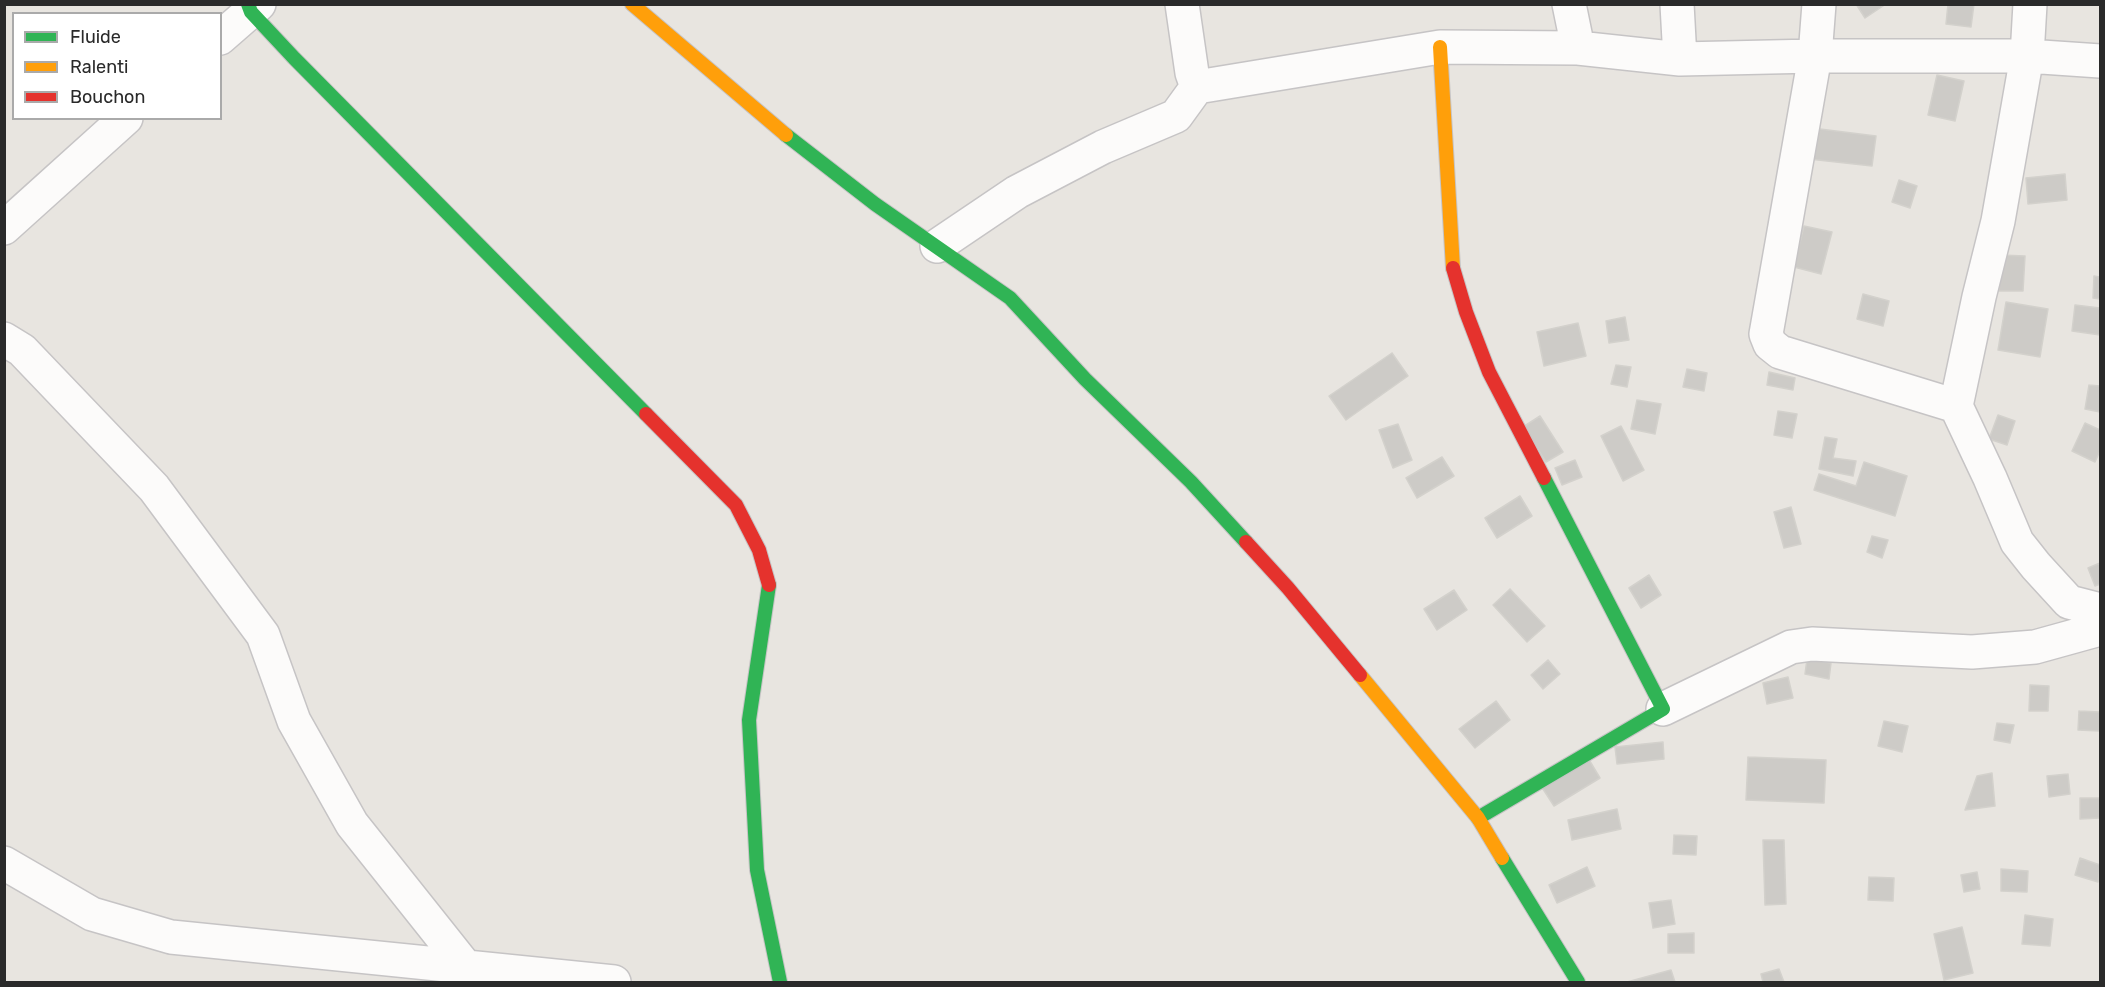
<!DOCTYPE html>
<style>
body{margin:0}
#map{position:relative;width:2105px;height:987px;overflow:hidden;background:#e8e5e0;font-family:Rubik,sans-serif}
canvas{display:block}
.frame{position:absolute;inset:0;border:6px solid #2a2a2a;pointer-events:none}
.legend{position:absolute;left:12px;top:12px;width:210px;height:108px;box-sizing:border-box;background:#fff;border:2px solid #aaa;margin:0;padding:8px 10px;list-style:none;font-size:18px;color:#2a2a2a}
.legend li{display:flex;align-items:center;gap:12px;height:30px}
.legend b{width:30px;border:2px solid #aaa}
</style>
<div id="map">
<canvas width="2105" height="987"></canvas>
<div class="frame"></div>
<ul class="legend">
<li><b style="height:8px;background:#30b455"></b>Fluide</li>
<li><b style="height:8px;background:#ff9f0a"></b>Ralenti</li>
<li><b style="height:8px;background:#e5322d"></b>Bouchon</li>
</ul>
</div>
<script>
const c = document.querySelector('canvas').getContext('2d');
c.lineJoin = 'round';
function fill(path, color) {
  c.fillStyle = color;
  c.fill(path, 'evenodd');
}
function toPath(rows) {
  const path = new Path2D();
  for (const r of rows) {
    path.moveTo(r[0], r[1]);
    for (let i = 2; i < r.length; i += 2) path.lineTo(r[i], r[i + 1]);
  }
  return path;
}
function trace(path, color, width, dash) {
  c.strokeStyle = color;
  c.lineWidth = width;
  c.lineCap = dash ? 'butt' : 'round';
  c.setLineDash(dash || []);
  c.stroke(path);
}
const building = toPath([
 [1856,4,1886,4,1865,18,1856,4],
 [1948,4,1974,4,1971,27,1946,24,1948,4],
 [1937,75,1964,81,1955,121,1928,115,1937,75],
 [1804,127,1876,136,1872,166,1800,158,1804,127],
 [2065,174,2067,200,2028,204,2026,178,2065,174],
 [1899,180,1917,186,1910,208,1892,202,1899,180],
 [1804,226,1832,232,1821,274,1794,267,1804,226],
 [2000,255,2025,256,2023,291,1999,291,2000,255],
 [2094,276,2100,277,2100,299,2093,298,2094,276],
 [1863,294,1889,301,1883,326,1857,319,1863,294],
 [2006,302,2048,309,2040,357,1998,350,2006,302],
 [2075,305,2100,308,2100,335,2072,331,2075,305],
 [1625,317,1629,340,1609,343,1606,321,1625,317],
 [1578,323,1586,356,1544,366,1537,332,1578,323],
 [1392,353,1408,376,1346,420,1329,396,1392,353],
 [1616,365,1631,367,1627,387,1611,384,1616,365],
 [1687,369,1707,373,1704,391,1683,387,1687,369],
 [1769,372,1795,378,1793,390,1767,385,1769,372],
 [2089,385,2100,386,2100,412,2085,409,2089,385],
 [1637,400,1661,404,1655,434,1631,429,1637,400],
 [1778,411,1797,414,1792,438,1774,435,1778,411],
 [1998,415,2015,421,2007,445,1989,439,1998,415],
 [1540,416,1563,452,1546,462,1523,427,1540,416],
 [2085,423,2100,430,2100,451,2095,462,2072,451,2085,423],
 [1398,424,1412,460,1393,468,1379,430,1398,424],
 [1621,426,1644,470,1623,481,1601,436,1621,426],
 [1825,437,1837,439,1833,458,1856,461,1853,476,1819,469,1825,437],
 [1442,457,1454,476,1417,498,1406,478,1442,457],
 [1575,460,1582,477,1562,485,1555,468,1575,460],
 [1864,462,1907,476,1895,516,1814,490,1819,474,1856,486,1864,462],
 [1520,496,1532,516,1497,538,1485,518,1520,496],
 [1791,507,1801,544,1784,548,1774,512,1791,507],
 [1872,536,1888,540,1882,558,1867,552,1872,536],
 [2100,563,2100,584,2095,586,2088,568,2100,563],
 [1649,575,1661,595,1641,608,1629,588,1649,575],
 [1510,589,1545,626,1527,642,1493,605,1510,589],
 [1454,590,1467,610,1437,630,1424,609,1454,590],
 [1807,659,1831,663,1829,679,1805,674,1807,659],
 [1548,660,1560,674,1543,689,1531,675,1548,660],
 [1788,677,1793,698,1767,704,1763,683,1788,677],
 [2030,685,2049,686,2048,711,2029,711,2030,685],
 [1496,701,1510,720,1475,748,1459,729,1496,701],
 [2079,711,2100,712,2100,731,2078,730,2079,711],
 [1884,721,1908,726,1902,752,1878,746,1884,721],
 [1997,723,2014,725,2010,743,1994,740,1997,723],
 [1663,742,1664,759,1617,764,1615,747,1663,742],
 [1748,757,1826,760,1824,803,1746,800,1748,757],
 [1588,758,1600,778,1554,806,1541,786,1588,758],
 [1992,773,1995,806,1965,810,1977,776,1992,773],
 [2068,774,2070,794,2049,797,2047,776,2068,774],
 [2080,798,2100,798,2100,818,2080,819,2080,798],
 [1617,809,1621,829,1572,840,1568,820,1617,809],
 [1674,835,1697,836,1696,855,1673,854,1674,835],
 [1763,840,1784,840,1786,904,1765,905,1763,840],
 [2080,858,2100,865,2098,882,2075,875,2080,858],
 [1587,867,1595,886,1557,903,1549,885,1587,867],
 [2001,869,2028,871,2027,892,2001,891,2001,869],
 [1977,872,1980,889,1964,892,1961,875,1977,872],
 [1869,877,1894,878,1893,901,1868,900,1869,877],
 [1671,900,1675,924,1653,928,1649,903,1671,900],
 [2025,915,2053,919,2050,946,2022,944,2025,915],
 [1962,927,1973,973,1944,980,1934,934,1962,927],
 [1694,933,1694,953,1668,953,1668,934,1694,933],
 [1779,969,1784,982,1763,982,1761,974,1779,969],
 [1671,970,1675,982,1627,982,1671,970]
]);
fill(building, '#cdcbc7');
trace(building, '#d3d1cc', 1.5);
const street = toPath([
 [1182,4,1192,73,1197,87,1440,47,1578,48,1680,59],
 [1569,4,1578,48],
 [1677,4,1680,59,1815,56,2027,56,2100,61],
 [1819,4,1815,56,1766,334,1770,344,1780,352,1956,406],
 [2030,4,2027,56,1998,221,1979,297,1956,406,1990,478,2017,542,2036,566,2069,602,2100,610],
 [220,38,259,4],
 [4,228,126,118],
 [937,246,1017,192,1103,147,1176,116,1197,87],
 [4,339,22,350,154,488,263,635,294,721,352,824,465,966,465,982],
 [1663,709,1791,647,1812,644,1972,652,2035,647,2100,629],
 [4,863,92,914,171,937,614,982]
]);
const fast = toPath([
 [248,4,251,12,294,58,646,414],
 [786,135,875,204,1010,298,1085,379,1191,482,1246,542],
 [769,585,749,720,757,870,780,982],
 [1478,818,1663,709,1544,478],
 [1502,858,1578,982]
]);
const slow = toPath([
 [632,4,786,135],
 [1440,47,1453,268],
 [1360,675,1478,818,1502,858]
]);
const jam = toPath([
 [1453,268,1466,312,1489,372,1544,478],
 [646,414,736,505,759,550,769,585],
 [1246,542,1288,588,1360,675]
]);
trace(street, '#c6c4c5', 36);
trace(fast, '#c6c4c5', 16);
trace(slow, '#c6c4c5', 16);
trace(jam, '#c6c4c5', 16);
trace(street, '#fcfbfa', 33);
trace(fast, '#30b455', 14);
trace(slow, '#ff9f0a', 14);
trace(jam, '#e5322d', 14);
</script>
